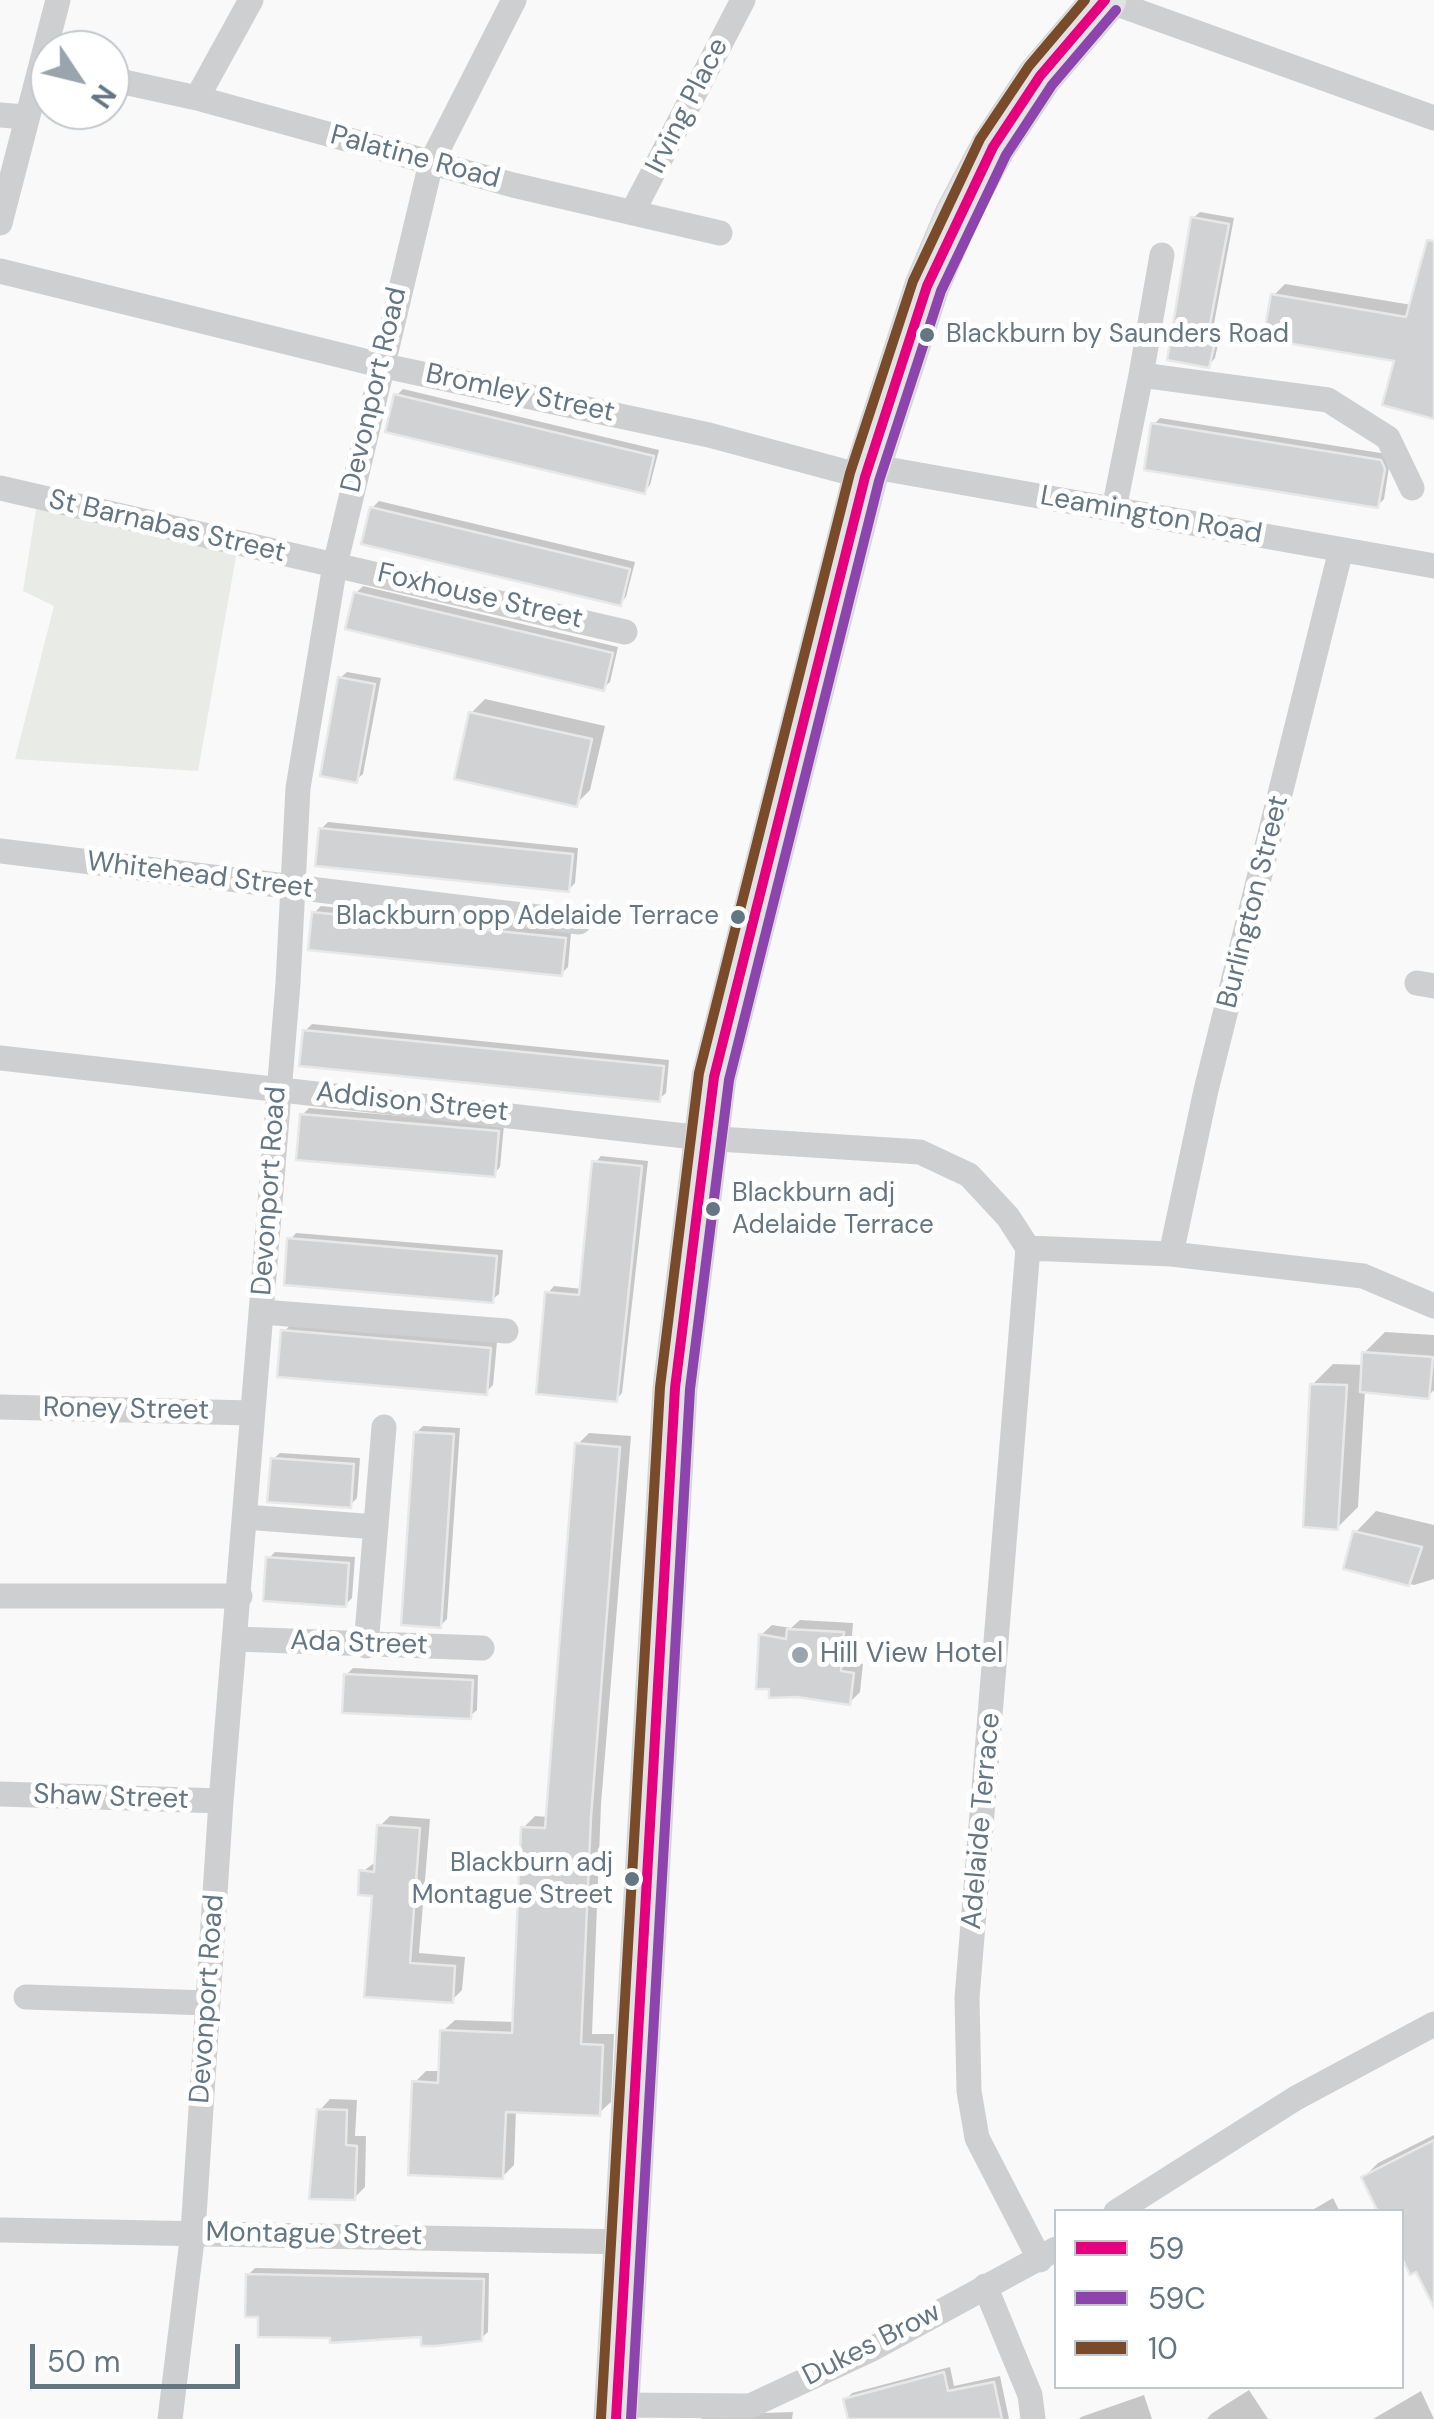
<!DOCTYPE html>
<style>
body{margin:0}
#map{position:relative;width:1434px;height:2419px;overflow:hidden;background:#f9f9f9;font-family:"DM Sans",sans-serif}
canvas{display:block}
.legend{position:absolute;left:1054px;top:2209px;width:350px;height:180px;box-sizing:border-box;background:#fff;border:2px solid #c1c8cd;margin:0;padding:12px 18px;list-style:none;font-size:30px;color:#657683}
.legend li{display:flex;align-items:center;gap:20px;height:50px}
.legend b{width:50px;border:2px solid #c1c8cd}
.north{position:absolute;left:30px;top:30px;width:100px;height:100px;box-sizing:border-box;background:#fff;border:2px solid #c1c8cd;border-radius:50%;rotate:125deg;font-size:28px;font-weight:700;line-height:40px;text-align:center;color:#657683}
.north::after{content:'';display:block;margin:auto;width:35px;height:45px;background:#99a4ac;clip-path:polygon(50% 0,100% 100%,50% 72%,0 100%)}
.scale{position:absolute;left:30px;top:2344px;width:210px;height:45px;box-sizing:border-box;border:5px solid #657683;border-top:0;padding-left:12px;font-size:30px;line-height:35px;white-space:nowrap;color:#657683;-webkit-text-stroke:8px #fff;paint-order:stroke}
</style>
<div id="map">
<canvas width="1434" height="2419"></canvas>
<ul class="legend">
<li><b style="height:12px;background:#e5007d"></b>59</li>
<li><b style="height:12px;background:#8e44ad"></b>59C</li>
<li><b style="height:12px;background:#7a4b2a"></b>10</li>
</ul>
<div class="north">N</div>
<div class="scale">50 m</div>
</div>
<script>
const c = document.querySelector('canvas').getContext('2d');
c.lineJoin = 'round';
function fill(path, color) {
  c.fillStyle = color;
  c.fill(path, 'evenodd');
}
function toPath(rows) {
  const path = new Path2D();
  for (const r of rows) {
    path.moveTo(r[0], r[1]);
    for (let i = 2; i < r.length; i += 2) path.lineTo(r[i], r[i + 1]);
  }
  return path;
}
function trace(path, color, width, dash) {
  c.strokeStyle = color;
  c.lineWidth = width;
  c.lineCap = dash ? 'butt' : 'round';
  c.setLineDash(dash || []);
  c.stroke(path);
}
function drawText(font, color, halo, rows, align = 'center') {
  c.font = font + ' "DM Sans",sans-serif';
  c.lineWidth = 10;
  c.setLineDash([]);
  c.textBaseline = 'middle';
  c.strokeStyle = halo;
  c.fillStyle = color;
  for (const [text, x, y, turn = 0] of rows) {
    c.save();
    c.translate(x, y);
    c.rotate((+turn || 0) * Math.PI / 180);
    c.textAlign = isNaN(turn) ? turn : align;
    if (halo) c.strokeText(text, 0, 0);
    c.fillText(text, 0, 0);
    c.restore();
  }
}
fill(toPath([
 [36,509,237,551,198,771,15,759,54,606,23,591]
]), '#e8ebe6');
fill(toPath([
 [1200,212,1234,218,1212,334,1220,335,1215,358,1209,365,1193,218],
 [1434,254,1434,416,1397,359,1273,296,1285,284,1412,305],
 [403,389,659,450,650,485,644,491,396,396],
 [1160,418,1387,454,1390,461,1384,499,1378,505,1154,424],
 [379,501,635,562,626,597,620,603,372,508],
 [363,586,618,647,610,682,603,688,356,593],
 [347,672,381,678,363,774,356,780,340,678],
 [485,699,605,726,590,790,576,804,471,713],
 [328,822,578,848,575,883,568,890,321,829],
 [321,906,571,932,568,967,561,974,314,913],
 [312,1024,669,1060,666,1093,659,1099,305,1031],
 [309,1108,504,1125,500,1167,494,1174,302,1115],
 [601,1156,648,1161,622,1393,616,1399,548,1293,554,1286,582,1289,595,1163],
 [296,1233,503,1250,499,1294,492,1300,290,1240],
 [290,1325,497,1342,493,1385,486,1392,284,1332],
 [1385,1332,1434,1335,1434,1390,1428,1396,1365,1390,1358,1507,1337,1528,1312,1385,1333,1364,1364,1365,1364,1353],
 [423,1426,460,1428,447,1619,440,1626,416,1433],
 [589,1433,631,1436,601,1804,592,2034,614,2034,611,2102,599,2113,516,2110,514,2165,502,2177,415,2082,426,2071,441,2071,443,2031,455,2020,515,2022,523,1828,535,1816,548,1817,578,1444],
 [280,1453,360,1458,357,1498,350,1505,273,1459],
 [1376,1511,1434,1525,1434,1579,1414,1585,1346,1568,1356,1532],
 [275,1552,355,1557,352,1598,346,1604,268,1559],
 [800,1620,853,1623,850,1661,863,1664,860,1692,850,1702,761,1635,772,1625,791,1628],
 [353,1668,478,1675,477,1710,470,1716,346,1675],
 [390,1816,430,1819,419,1953,465,1957,462,1990,452,2000,367,1994,374,1893,362,1872,377,1861,380,1826],
 [330,2099,357,2100,355,2136,366,2136,365,2187,354,2198,320,2110],
 [1434,2135,1434,2302,1417,2268,1411,2271,1402,2253,1402,2212,1364,2177,1378,2163],
 [1333,2198,1340,2212,1309,2212],
 [255,2268,489,2273,488,2332,481,2338,464,2338,457,2344,424,2344,424,2335,332,2335,261,2315,248,2275],
 [950,2367,954,2386,1000,2376,1009,2419,851,2419,845,2400,852,2393],
 [1249,2390,1268,2419,1207,2419,1211,2414],
 [1421,2391,1434,2419,1373,2419],
 [1144,2395,1152,2419,1079,2419,1081,2417],
 [793,2412,792,2419,701,2419,705,2415]
]), '#0003');
const building = toPath([
 [1191,217,1229,224,1207,340,1215,342,1209,368,1167,360,1191,217],
 [1427,240,1434,241,1434,419,1382,405,1394,361,1263,339,1271,294,1406,317,1427,240],
 [394,394,654,456,645,494,385,432,394,394],
 [1151,423,1381,460,1385,469,1378,508,1144,470,1151,423],
 [370,507,630,569,621,606,361,544,370,507],
 [354,592,613,653,604,691,345,629,354,592],
 [338,677,375,684,357,783,320,776,338,677],
 [469,712,592,739,577,807,454,779,469,712],
 [319,828,573,854,569,892,315,866,319,828],
 [312,912,566,938,562,976,308,950,312,912],
 [303,1030,664,1066,660,1102,299,1066,303,1030],
 [300,1114,499,1131,495,1177,296,1160,300,1114],
 [592,1161,642,1166,617,1402,536,1394,545,1292,579,1295,592,1161],
 [287,1238,497,1256,493,1303,284,1285,287,1238],
 [281,1330,491,1348,487,1395,277,1377,281,1330],
 [1362,1352,1433,1357,1429,1399,1360,1392,1362,1352],
 [1310,1384,1347,1385,1338,1530,1303,1527,1310,1384],
 [414,1432,454,1434,441,1628,401,1625,414,1432],
 [575,1443,620,1447,591,1817,581,2044,603,2045,600,2116,506,2112,503,2179,408,2175,412,2081,438,2083,440,2030,512,2033,521,1827,545,1828,575,1443],
 [271,1458,354,1464,351,1508,267,1502,271,1458],
 [1353,1531,1422,1547,1409,1586,1343,1569,1353,1531],
 [266,1557,349,1563,346,1607,263,1601,266,1557],
 [787,1629,844,1632,841,1671,854,1673,850,1705,797,1697,769,1698,769,1689,756,1689,759,1634,786,1639,787,1629],
 [344,1674,473,1680,471,1719,342,1713,344,1674],
 [377,1825,420,1828,410,1963,455,1966,453,2003,364,1997,372,1896,358,1895,359,1870,374,1872,377,1825],
 [317,2109,347,2110,346,2145,357,2146,355,2200,309,2199,317,2109],
 [1434,2140,1434,2308,1416,2272,1410,2275,1402,2258,1402,2212,1378,2212,1361,2177,1434,2140],
 [246,2274,484,2279,482,2341,435,2346,421,2346,421,2337,330,2343,330,2338,258,2337,258,2317,245,2317,246,2274],
 [944,2372,948,2391,994,2382,1002,2419,848,2419,843,2399,944,2372]
]);
fill(building, '#d0d2d3');
trace(building, '#e8e8e8', 2.5);
const trunk = toPath([
 [616,2419,675,1388,714,1077,865,477,927,286,957,215,993,147,1040,76,1105,0]
]);
trace(trunk, '#d5d6d6', 45);
trace(toPath([
 [1106,0,1434,118],
 [110,79,197,98,513,185,720,233],
 [197,98,251,0],
 [0,115,25,117],
 [632,213,743,0],
 [0,223,58,0],
 [0,271,380,365,709,435,865,477],
 [1141,375,1162,255],
 [869,466,1434,566],
 [0,488,625,632],
 [1114,509,1141,375,1328,400,1388,438,1412,488],
 [0,851,579,922],
 [1417,983,1434,986],
 [0,1058,703,1138,920,1152,969,1175,1008,1217,1028,1248,967,1998,969,2091,977,2138,1040,2260],
 [1028,1248,1171,1254,1363,1276,1434,1306],
 [1171,1254,1206,1090,1341,550],
 [262,1312,506,1331],
 [0,1407,252,1413],
 [245,1517,376,1527],
 [0,1596,240,1596],
 [236,1639,482,1648],
 [366,1646,384,1427],
 [0,1794,221,1801],
 [26,1997,208,2003],
 [1116,2212,1296,2098,1434,2024],
 [0,2230,628,2242],
 [985,2286,1030,2395,1033,2419],
 [618,2405,750,2406,870,2350,1056,2249],
 [170,2419,193,2232,221,1801,288,983,298,788,335,565,431,163,514,0]
]), '#cecfd0', 25);
trace(trunk, '#e1e2e2', 42);
trace(toPath([
 [616,2419,675,1388,714,1077,865,477,927,286,993,147,1040,76,1105,0]
]), '#e5007d', 10);
trace(toPath([
 [631,2419,690,1389,729,1080,879,481,941,291,1006,155,1052,85,1116,10]
]), '#8e44ad', 10);
trace(toPath([
 [601,2418,660,1387,699,1073,850,473,913,281,980,139,1029,66,1085,0]
]), '#7a4b2a', 10);
for (const [x, y, r, color] of [
 [927,335,9,"#657683"],
 [738,917,9,"#657683"],
 [713,1209,9,"#657683"],
 [800,1655,10,"#99a4ac"],
 [632,1879,9,"#657683"]
]) {
  const dot = new Path2D();
  dot.arc(x, y, r, 0, 2 * Math.PI);
  c.fillStyle = color;
  c.fill(dot);
  trace(dot, '#fff', 4);
}
drawText('26px', '#657683', '#fff', [
 ["Blackburn by Saunders Road",946,335],
 ["Blackburn opp Adelaide Terrace",719,917,"right"],
 ["Blackburn adj",732,1194],
 ["Adelaide Terrace",732,1226],
 ["Blackburn adj",613,1864,"right"],
 ["Montague Street",613,1896,"right"]
], 'left');
drawText('28px', '#657683', '#fff', [
 ["Irving Place",688,106,-63],
 ["Palatine Road",415,158,15],
 ["Devonport Road",375,390,-77],
 ["Bromley Street",520,394,12],
 ["Leamington Road",1151,516,10],
 ["St Barnabas Street",167,527,13],
 ["Foxhouse Street",480,597,13],
 ["Whitehead Street",200,876,7],
 ["Burlington Street",1254,902,-76],
 ["Addison Street",412,1103,6],
 ["Devonport Road",270,1191,-86],
 ["Roney Street",126,1410,1],
 ["Ada Street",359,1644,2],
 ["Shaw Street",111,1798,2],
 ["Adelaide Terrace",982,1821,-85],
 ["Devonport Road",208,1999,-86],
 ["Montague Street",314,2235,1],
 ["Dukes Brow",872,2345,-27]
]);
drawText('28px', '#657683', '#fff', [
 ["Hill View Hotel",820,1655]
], 'left');
</script>
